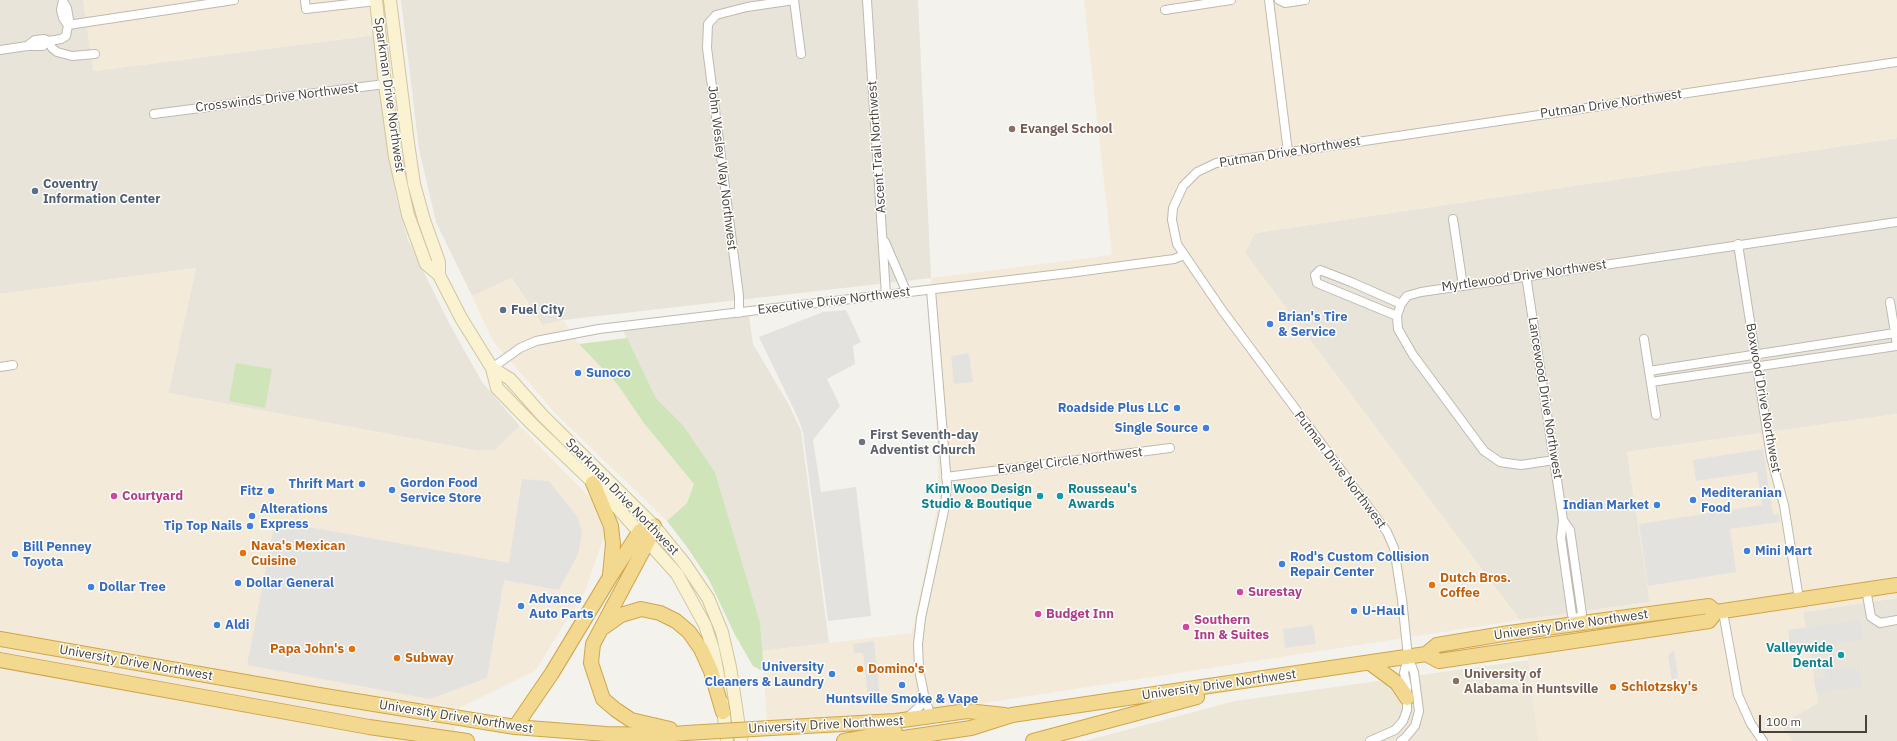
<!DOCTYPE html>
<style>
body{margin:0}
#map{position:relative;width:1897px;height:741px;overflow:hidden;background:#f4f2ec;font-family:"IBM Plex Sans",sans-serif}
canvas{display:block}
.scale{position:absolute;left:1759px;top:715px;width:108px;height:18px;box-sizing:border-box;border:2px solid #48433a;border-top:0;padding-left:5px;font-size:12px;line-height:14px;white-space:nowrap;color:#48433a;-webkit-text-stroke:3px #fff;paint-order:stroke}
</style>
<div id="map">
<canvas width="1897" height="741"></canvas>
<div class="scale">100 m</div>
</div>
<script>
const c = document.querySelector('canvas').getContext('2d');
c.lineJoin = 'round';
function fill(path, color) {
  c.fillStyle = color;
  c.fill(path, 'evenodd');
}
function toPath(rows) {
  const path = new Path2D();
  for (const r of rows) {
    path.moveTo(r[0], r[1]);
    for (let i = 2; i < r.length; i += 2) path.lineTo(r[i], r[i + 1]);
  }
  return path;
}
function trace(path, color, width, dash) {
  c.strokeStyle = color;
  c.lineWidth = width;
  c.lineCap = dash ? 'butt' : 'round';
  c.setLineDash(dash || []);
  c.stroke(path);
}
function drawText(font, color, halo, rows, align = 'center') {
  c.font = font + ' "IBM Plex Sans",sans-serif';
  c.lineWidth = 3;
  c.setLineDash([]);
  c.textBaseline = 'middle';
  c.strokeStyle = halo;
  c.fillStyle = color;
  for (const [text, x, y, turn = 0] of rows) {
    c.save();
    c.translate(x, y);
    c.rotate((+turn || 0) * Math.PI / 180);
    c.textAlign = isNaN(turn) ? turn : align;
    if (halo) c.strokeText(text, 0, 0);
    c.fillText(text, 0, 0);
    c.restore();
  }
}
fill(toPath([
 [0,0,83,0,94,71,375,35,390,157,396,197,408,240,449,323,482,382,520,426,495,450,479,451,168,393,196,268,0,294],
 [401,0,918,0,931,278,563,320,542,325,512,278,472,296,436,222,419,149],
 [1897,138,1897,414,1627,452,1650,602,1520,620,1245,253,1255,233],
 [749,316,753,344,789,405,801,431,829,643,762,651,760,622,715,472,683,425,656,398,623,331],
 [1897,598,1897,741,1792,741,1780,724,1818,703,1803,612]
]), '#e8e4da');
fill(toPath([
 [83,0,371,0,375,35,93,71],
 [1084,0,1897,0,1897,138,1255,233,1245,253,1520,620,1650,602,1627,452,1897,414,1897,598,1803,612,1818,703,1781,724,1792,741,1538,741,1528,660,1520,620,913,714,767,721,762,651,912,633,939,499,931,278,1112,255],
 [196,268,168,393,479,451,495,450,520,426,597,505,605,534,585,591,535,671,457,709,453,741,0,741,0,294],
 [512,278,541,325,563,320,579,344,618,385,643,422,694,484,687,503,667,521,557,415,493,341,472,296]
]), '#f4ead9');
fill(toPath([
 [1528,660,1538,741,1085,741,1235,701]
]), '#ece7d7');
fill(toPath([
 [627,338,656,398,683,425,715,472,760,622,764,672,753,666,735,635,709,580,687,547,667,521,687,503,694,484,643,422,618,385,579,344],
 [236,363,272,369,265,408,229,401]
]), '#cfe4b9');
fill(toPath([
 [846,310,861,342,853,346,855,364,827,379,840,406,813,440,821,492,856,487,871,616,828,621,803,432,798,418,759,337,823,312],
 [969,353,973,382,954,384,951,356],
 [1763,449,1773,515,1779,514,1780,522,1730,529,1736,572,1648,586,1639,524,1762,505,1757,472,1696,481,1693,460],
 [522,479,549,481,578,518,582,533,578,554,559,590,504,580,487,678,430,699,247,665,275,521,509,563],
 [1860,620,1863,640,1791,650,1788,630],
 [1313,625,1316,644,1285,648,1283,629],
 [874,641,880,697,868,698,863,653,854,653,853,644],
 [1674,650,1678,677,1672,681,1668,655],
 [1859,666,1862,687,1816,693,1814,679,1826,677,1825,671]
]), '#e4e2df');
const minor = toPath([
 [63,0,61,10,63,18,67,24],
 [305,0,306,9,376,1],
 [794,0,801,54],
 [867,0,886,295],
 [1269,0,1288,152],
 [1279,0,1285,3,1305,0],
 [1165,10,1231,0],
 [68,25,234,0],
 [27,46,35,40,44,39,49,41,52,48,57,52,72,56,95,54],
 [0,50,27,46,43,46,49,41,61,39,66,36,69,20,67,8,64,3],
 [154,114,400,82],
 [1453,219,1463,286],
 [885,242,907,293],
 [1738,244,1771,457,1784,505,1799,599],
 [1526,275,1563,520,1561,538,1572,615,1577,619],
 [1890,302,1897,345],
 [739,313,739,296,707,48,708,24,716,15,747,7,794,0],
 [1397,316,1317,283,1315,275,1320,270,1351,282,1401,304],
 [1644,339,1656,415],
 [0,367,13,365],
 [492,368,520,348,536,341,599,329,1069,273,1174,259,1184,255],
 [1649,371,1895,333],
 [1651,382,1897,346],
 [1554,460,1521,465,1500,462,1484,451,1413,355,1398,329,1397,316,1401,304,1407,296,1421,292,1897,222],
 [946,477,1170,448],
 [1563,520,1570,530,1582,614,1577,619,1578,623],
 [1866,589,1871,617,1880,623,1897,620],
 [1723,612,1738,695,1751,724,1763,741],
 [931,717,924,695,919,669,918,644,921,618,945,506,947,484,931,290],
 [907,718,920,706,924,695],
 [1370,741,1395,730,1403,721,1407,710,1407,687,1404,673,1408,657],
 [1401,741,1405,738,1415,726,1419,711,1414,672,1408,657,1402,599,1394,548,1387,532,1222,310,1177,244,1172,220,1173,208,1183,186,1197,172,1216,163,1897,62]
]);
const secondary = toPath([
 [376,0,385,84,395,157,408,215,426,264,439,275,461,318,492,368,497,388,532,424,604,493,677,574,705,625,713,649,719,680],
 [390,0,408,143,414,184,424,220,439,262,439,275],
 [492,368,510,379,542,415,654,526,685,564,708,598,722,632,730,667,741,741],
 [722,702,727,741]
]);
const trunk = toPath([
 [593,483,611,526,613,544,610,575],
 [654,526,648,541,593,644,591,663,603,699,616,710,631,720,670,729],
 [604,627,621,615,641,609,660,613,676,621,689,632,701,649,711,671,723,712],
 [0,639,325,696,515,727,606,734,662,735,686,733],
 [1426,654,1439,661,1709,621,1716,612,1897,585],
 [0,660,369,727,467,741],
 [1370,663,1397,683,1407,698],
 [515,727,552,673,610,577,640,531,654,526],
 [771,728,896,721,967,711,1005,715],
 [844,741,895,732],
 [883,741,971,728,1012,715,1426,654,1437,645,1509,633,1709,606,1716,612],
 [1033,741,1197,697]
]);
trace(minor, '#bfbaaf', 10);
trace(secondary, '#d0c69f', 14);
trace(trunk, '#d0a54a', 16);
trace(minor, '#fff', 8);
trace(secondary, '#faf2d0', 12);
trace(trunk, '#f3d88f', 14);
const trunkBridge = toPath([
 [686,733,771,728]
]);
trace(trunkBridge, '#d0a54a', 16, []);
trace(trunkBridge, '#f3d88f', 14);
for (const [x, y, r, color] of [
 [1012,129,4,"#8d6e63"],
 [35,191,4,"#5c6f8a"],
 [503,310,4,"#5c6f8a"],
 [1270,324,4,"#3f7fe0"],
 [578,373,4,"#3f7fe0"],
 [1177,408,4,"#3f7fe0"],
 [1206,428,4,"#3f7fe0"],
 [862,442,4,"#6b7280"],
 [362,484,4,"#3f7fe0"],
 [392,490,4,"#3f7fe0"],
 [271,491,4,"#3f7fe0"],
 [114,496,4,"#d1479c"],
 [1040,496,4,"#0f9aa8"],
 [1060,496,4,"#0f9aa8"],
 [1693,500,4,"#3f7fe0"],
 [1657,505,4,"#3f7fe0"],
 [252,516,4,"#3f7fe0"],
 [250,526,4,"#3f7fe0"],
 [1747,551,4,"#3f7fe0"],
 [243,553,4,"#e8710a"],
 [15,554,4,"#3f7fe0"],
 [1282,564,4,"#3f7fe0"],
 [238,583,4,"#3f7fe0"],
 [1432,585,4,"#e8710a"],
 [91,587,4,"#3f7fe0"],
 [1240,592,4,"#d1479c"],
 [521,606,4,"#3f7fe0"],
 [1354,611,4,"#3f7fe0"],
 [1038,614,4,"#d1479c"],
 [217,625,4,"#3f7fe0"],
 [1186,627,4,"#d1479c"],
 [352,649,4,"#e8710a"],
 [1841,655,4,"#0f9aa8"],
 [397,658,4,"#e8710a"],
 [860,669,4,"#e8710a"],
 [832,674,4,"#3f7fe0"],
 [1456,681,4,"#8d6e63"],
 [902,685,4,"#3f7fe0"],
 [1613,687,4,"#e8710a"]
]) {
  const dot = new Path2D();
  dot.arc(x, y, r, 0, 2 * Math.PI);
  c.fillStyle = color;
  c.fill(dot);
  trace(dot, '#fff', 1.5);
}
drawText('13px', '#48433a', '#fff', [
 ["Sparkman Drive Northwest",389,95,82],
 ["Crosswinds Drive Northwest",277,98,-7],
 ["Putman Drive Northwest",1611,104,-8],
 ["Ascent Trail Northwest",877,147,-94],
 ["Putman Drive Northwest",1290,152,-9],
 ["John Wesley Way Northwest",722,168,83],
 ["Myrtlewood Drive Northwest",1524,276,-8],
 ["Executive Drive Northwest",834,301,-7],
 ["Lancewood Drive Northwest",1545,398,81],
 ["Boxwood Drive Northwest",1763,398,80],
 ["Evangel Circle Northwest",1070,461,-7],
 ["Putman Drive Northwest",1340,470,53],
 ["Sparkman Drive Northwest",622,497,46],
 ["University Drive Northwest",1571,625,-8],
 ["University Drive Northwest",136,663,10],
 ["University Drive Northwest",1219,685,-8],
 ["University Drive Northwest",456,717,9],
 ["University Drive Northwest",826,725,-3]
]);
drawText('bold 13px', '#785e54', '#fff', [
 ["Evangel School",1020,129],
 ["University of",1464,674],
 ["Alabama in Huntsville",1464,689]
], 'left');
drawText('bold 13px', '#4e5e75', '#fff', [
 ["Coventry",43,184],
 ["Information Center",43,199],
 ["Fuel City",511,310]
], 'left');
drawText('bold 13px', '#366cbe', '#fff', [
 ["Brian's Tire",1278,317],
 ["& Service",1278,332],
 ["Sunoco",586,373],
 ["Roadside Plus LLC",1169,408,"right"],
 ["Single Source",1198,428,"right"],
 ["Gordon Food",400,483],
 ["Service Store",400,498],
 ["Thrift Mart",354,484,"right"],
 ["Fitz",263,491,"right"],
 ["Mediteranian",1701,493],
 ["Food",1701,508],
 ["Indian Market",1649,505,"right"],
 ["Alterations",260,509],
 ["Express",260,524],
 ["Tip Top Nails",242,526,"right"],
 ["Bill Penney",23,547],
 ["Toyota",23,562],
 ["Mini Mart",1755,551],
 ["Rod's Custom Collision",1290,557],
 ["Repair Center",1290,572],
 ["Dollar General",246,583],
 ["Dollar Tree",99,587],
 ["Advance",529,599],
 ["Auto Parts",529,614],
 ["U-Haul",1362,611],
 ["Aldi",225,625],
 ["University",824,667,"right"],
 ["Cleaners & Laundry",824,682,"right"],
 ["Huntsville Smoke & Vape",902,699,"center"]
], 'left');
drawText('bold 13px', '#5b616d', '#fff', [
 ["First Seventh-day",870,435],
 ["Adventist Church",870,450]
], 'left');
drawText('bold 13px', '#0d838f', '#fff', [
 ["Kim Wooo Design",1032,489],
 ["Studio & Boutique",1032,504],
 ["Rousseau's",1068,489,"left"],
 ["Awards",1068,504,"left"],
 ["Valleywide",1833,648],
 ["Dental",1833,663]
], 'right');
drawText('bold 13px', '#b23c85', '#fff', [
 ["Courtyard",122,496],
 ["Surestay",1248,592],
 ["Budget Inn",1046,614],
 ["Southern",1194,620],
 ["Inn & Suites",1194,635]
], 'left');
drawText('bold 13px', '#c56008', '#fff', [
 ["Nava's Mexican",251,546],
 ["Cuisine",251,561],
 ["Dutch Bros.",1440,578],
 ["Coffee",1440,593],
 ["Papa John's",344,649,"right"],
 ["Subway",405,658],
 ["Domino's",868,669],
 ["Schlotzsky's",1621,687]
], 'left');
</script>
